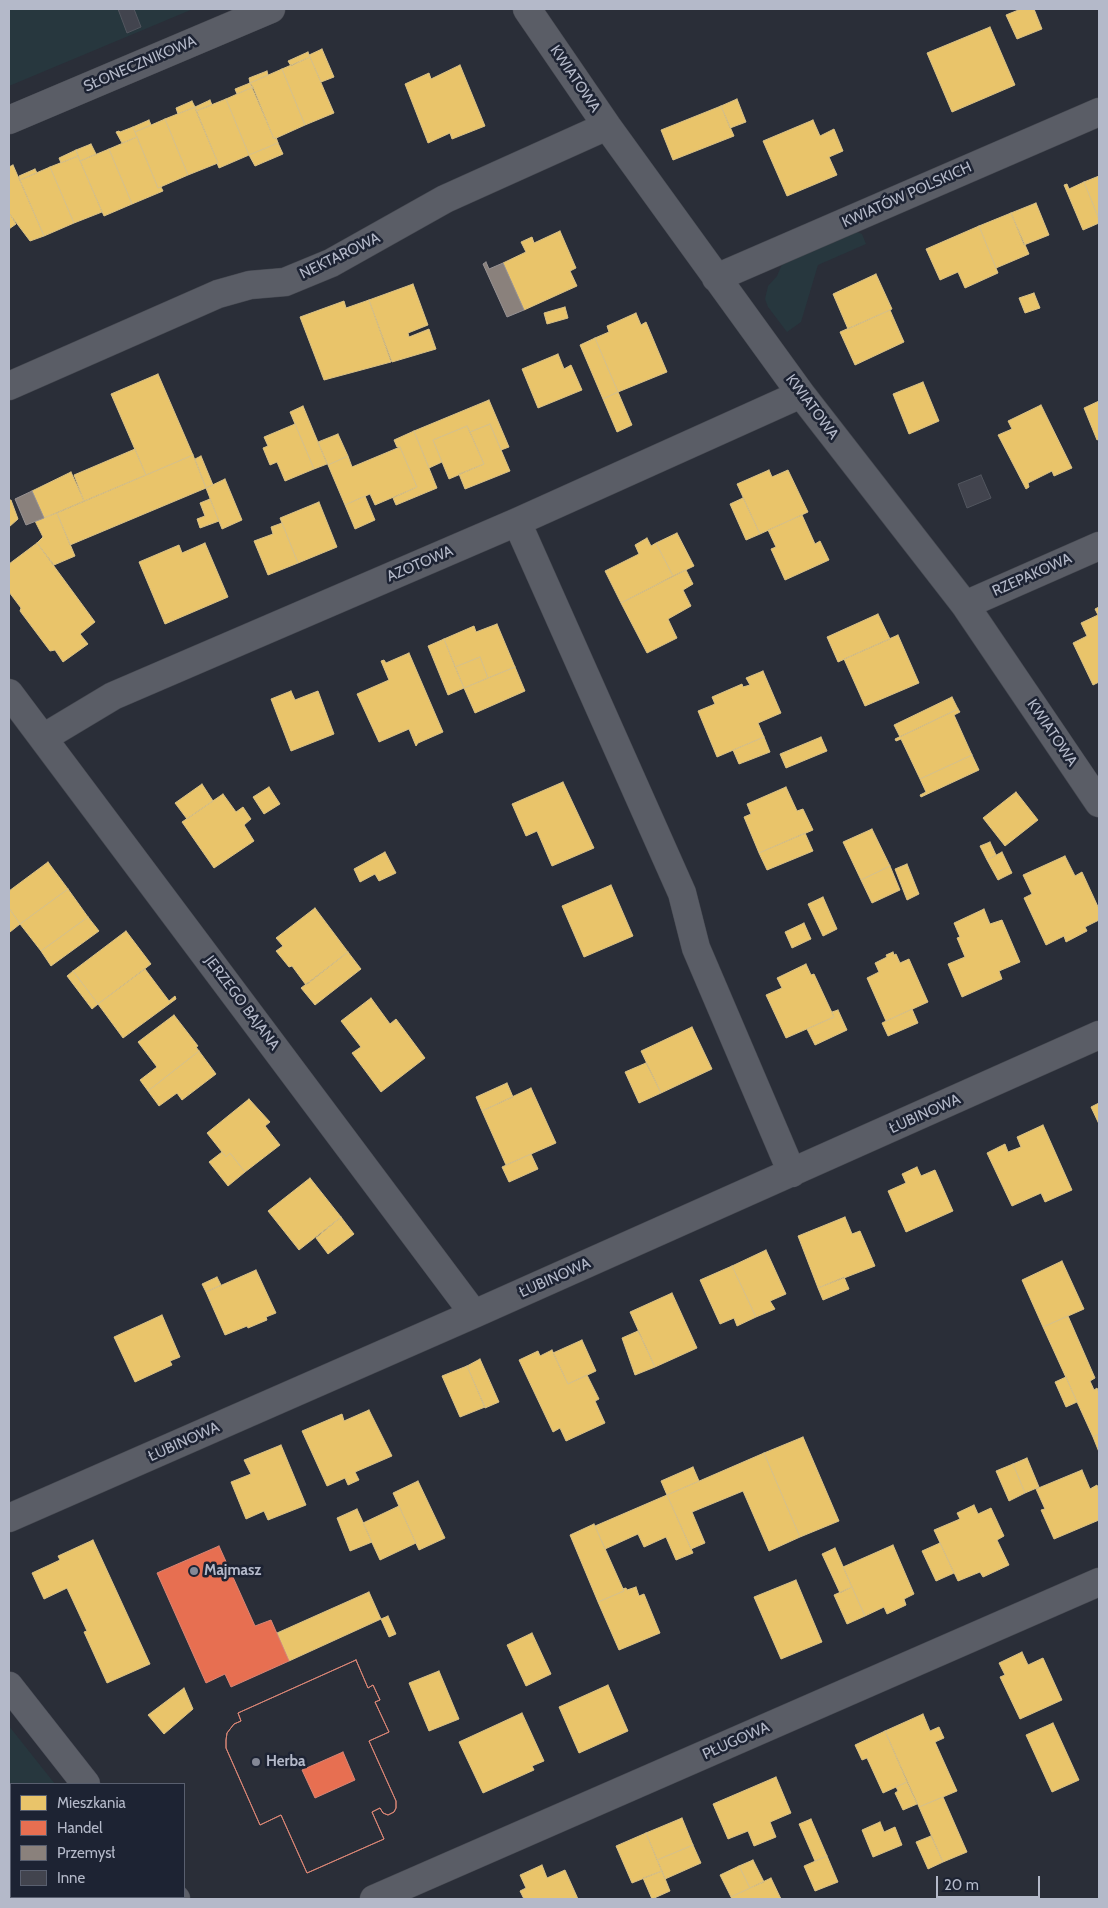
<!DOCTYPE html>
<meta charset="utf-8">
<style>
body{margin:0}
#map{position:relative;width:1108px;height:1908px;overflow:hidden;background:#2a2e38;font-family:Cabin,sans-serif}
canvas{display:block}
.frame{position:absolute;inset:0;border:10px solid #b4b9c9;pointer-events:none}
.legend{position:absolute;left:10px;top:1783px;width:175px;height:115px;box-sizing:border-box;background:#1d2333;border:1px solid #595f6f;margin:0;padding:6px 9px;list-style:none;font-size:15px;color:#b4b9c9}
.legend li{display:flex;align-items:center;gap:10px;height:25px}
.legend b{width:25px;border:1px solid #595f6f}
.scale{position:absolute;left:936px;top:1876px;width:104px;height:22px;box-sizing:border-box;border:2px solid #b4b9c9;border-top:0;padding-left:6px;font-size:15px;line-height:18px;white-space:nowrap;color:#b4b9c9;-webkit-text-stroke:4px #1d2333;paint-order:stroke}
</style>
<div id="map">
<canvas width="1108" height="1908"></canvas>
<div class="frame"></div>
<ul class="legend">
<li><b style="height:14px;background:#e9c46a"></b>Mieszkania</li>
<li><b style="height:14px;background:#e76f51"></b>Handel</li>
<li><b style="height:14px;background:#8a817c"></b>Przemysł</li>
<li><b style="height:14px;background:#42444e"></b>Inne</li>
</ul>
<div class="scale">20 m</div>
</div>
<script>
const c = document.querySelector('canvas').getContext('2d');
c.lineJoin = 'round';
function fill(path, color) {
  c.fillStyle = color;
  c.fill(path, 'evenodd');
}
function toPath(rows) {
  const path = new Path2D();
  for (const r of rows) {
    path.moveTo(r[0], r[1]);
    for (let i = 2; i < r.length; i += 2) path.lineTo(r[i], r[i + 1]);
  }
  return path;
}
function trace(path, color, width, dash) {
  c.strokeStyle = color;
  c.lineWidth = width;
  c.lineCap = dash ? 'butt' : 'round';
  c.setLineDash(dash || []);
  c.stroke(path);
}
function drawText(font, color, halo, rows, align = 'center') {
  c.font = font + ' Cabin,sans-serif';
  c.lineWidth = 5;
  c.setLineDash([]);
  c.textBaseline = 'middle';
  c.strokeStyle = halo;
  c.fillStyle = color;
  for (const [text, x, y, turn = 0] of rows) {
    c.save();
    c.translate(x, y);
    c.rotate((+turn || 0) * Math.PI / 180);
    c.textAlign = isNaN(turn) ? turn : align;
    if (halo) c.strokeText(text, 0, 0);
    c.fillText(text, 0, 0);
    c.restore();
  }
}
fill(toPath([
 [9,9,193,9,9,86],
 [855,231,862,234,866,244,818,265,801,322,787,332,768,307,765,299,768,286,777,276,783,262],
 [9,1726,55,1784,11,1784,11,1800,9,1797],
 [53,1897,116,1897,122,1899,55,1899]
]), '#27373e');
const homes = toPath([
 [1021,9,1034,9,1042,29,1017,39,1006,15,1021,9],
 [990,27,1015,85,952,112,927,53,990,27],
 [322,49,334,77,321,82,309,55,322,49],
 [308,52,310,57,291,66,288,61,308,52],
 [310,57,334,113,305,125,282,69,310,57],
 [460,65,485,126,452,139,450,133,428,143,405,84,429,73,431,79,460,65],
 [282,69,305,125,274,139,250,83,282,69],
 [267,71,268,75,250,83,249,78,267,71],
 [250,83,253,87,237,94,235,89,250,83],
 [253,87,274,139,276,137,278,143,249,155,226,99,253,87],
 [226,99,249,155,219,168,217,163,218,163,196,111,226,99],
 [737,99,746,122,730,128,721,106,737,99],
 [210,100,212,105,196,111,195,107,210,100],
 [192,101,195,107,178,114,176,108,192,101],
 [721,106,734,136,673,160,661,130,721,106],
 [195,107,218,163,188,175,165,119,195,107],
 [165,119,188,175,158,188,135,132,165,119],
 [149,120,151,125,135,132,133,127,149,120],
 [813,120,820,136,834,129,843,151,829,157,837,175,787,196,763,141,813,120],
 [133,127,137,137,122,143,116,132,119,131,120,132,133,127],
 [137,137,158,188,161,187,163,191,132,204,109,149,137,137],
 [278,143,283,154,255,166,249,155,278,143],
 [91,144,96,154,80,161,76,150,91,144],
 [109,149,132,204,104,216,80,161,109,149],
 [76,150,78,156,61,163,59,158,76,150],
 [78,156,102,212,74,223,50,167,78,156],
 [13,165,44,236,30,241,9,213,9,167,13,165],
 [50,167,74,223,44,236,20,180,50,167],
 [35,169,37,173,20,180,19,176,35,169],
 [1099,176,1099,219,1084,182,1099,176],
 [1084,182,1099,219,1099,223,1083,230,1064,185,1067,184,1069,189,1084,182],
 [1036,203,1049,235,1024,245,1011,213,1036,203],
 [9,213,16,224,9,229,9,213],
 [1011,213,1029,254,996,268,979,226,1011,213],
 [979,226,998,273,965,288,958,272,940,280,926,249,979,226],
 [560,231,576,268,570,271,577,286,524,310,503,263,526,252,521,242,532,237,534,243,560,231],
 [876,274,892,309,848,329,833,294,876,274],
 [413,284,428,325,408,333,409,337,429,329,436,349,392,362,369,300,413,284],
 [1034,293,1040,308,1025,313,1019,298,1034,293],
 [369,300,391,362,324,380,300,317,344,301,346,308,369,300],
 [565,307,568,318,547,324,544,313,565,307],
 [890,310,904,342,855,365,840,332,890,310],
 [636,313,641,325,646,322,667,372,618,392,595,338,609,332,607,326,636,313],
 [595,338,618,392,603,399,580,345,595,338],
 [558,354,564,369,571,365,582,390,538,408,522,369,558,354],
 [158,374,193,455,146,475,111,394,158,374],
 [923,382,939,421,909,434,893,394,923,382],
 [618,392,632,425,617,432,603,399,618,392],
 [489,400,509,447,501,450,490,424,470,432,467,426,433,440,442,462,429,468,414,431,489,400],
 [1099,401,1099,439,1097,440,1084,408,1099,401],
 [1041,405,1072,468,1054,476,1052,471,1028,483,1029,487,1026,489,998,435,1012,429,1008,421,1041,405],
 [303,406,327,464,314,469,290,412,303,406],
 [295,424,314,469,285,481,277,462,270,465,263,448,268,446,264,437,295,424],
 [490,424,510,471,465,489,459,474,484,464,470,432,490,424],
 [467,426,484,464,449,479,433,440,467,426],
 [414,431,437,488,396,505,393,498,417,487,400,447,397,447,394,440,414,431],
 [338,434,348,456,328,465,318,442,338,434],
 [400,447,417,487,375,505,370,494,345,505,328,465,348,456,352,467,400,447],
 [135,449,146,475,84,501,74,475,135,449],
 [193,455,206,488,70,545,57,513,193,455],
 [201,456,213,485,206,488,195,459,201,456],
 [769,470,772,477,788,470,808,512,760,534,737,484,769,470],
 [71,472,84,501,44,518,32,491,71,472],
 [225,479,242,520,222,529,206,488,225,479],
 [365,496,375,520,355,529,345,505,365,496],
 [743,498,760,534,746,540,730,504,743,498],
 [210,499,219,521,200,528,197,519,205,516,200,503,210,499],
 [9,500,11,500,18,519,9,527,9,500],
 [319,502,337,547,298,563,280,518,319,502],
 [57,513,75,556,54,565,37,543,43,537,35,521,57,513],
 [802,515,815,544,820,541,829,560,785,580,771,549,776,547,768,530,802,515],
 [282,523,298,563,268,575,254,541,273,534,271,527,282,523],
 [677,533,694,566,673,576,656,543,677,533],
 [647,538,651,546,656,543,673,576,621,603,605,571,639,554,635,545,647,538],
 [37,543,95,622,80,634,88,644,63,662,55,650,50,651,20,611,21,608,9,592,9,564,37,543],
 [205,543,228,597,165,624,139,562,179,545,182,553,205,543],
 [686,570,693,584,683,590,691,606,668,619,677,638,647,653,621,603,686,570],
 [1099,607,1099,682,1093,685,1073,643,1087,636,1081,623,1098,615,1095,609,1099,607],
 [878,614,890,639,838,662,827,637,878,614],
 [497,624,515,667,488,678,480,657,455,667,444,639,474,626,476,632,497,624],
 [898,635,919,683,865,706,844,659,898,635],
 [444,639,464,688,448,695,428,646,444,639],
 [409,653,443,732,418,743,416,746,409,729,379,742,357,694,389,680,381,661,384,660,386,663,409,653],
 [480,657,488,678,464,688,455,667,480,657],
 [515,667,525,691,475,713,464,688,515,667],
 [763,671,781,713,758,723,764,737,717,757,698,711,715,704,712,697,742,684,743,687,750,685,746,678,763,671],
 [291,691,295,700,318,691,334,734,291,751,271,699,291,691],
 [952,697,958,709,900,737,894,725,952,697],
 [958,709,960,712,954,715,972,755,920,779,901,739,896,741,895,739,958,709],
 [764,737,770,752,739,764,733,750,764,737],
 [821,737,827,751,786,768,780,754,821,737],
 [972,755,979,770,921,797,920,795,926,792,920,779,972,755],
 [563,782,594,848,552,866,537,831,526,836,512,804,563,782],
 [202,784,213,801,187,819,175,803,202,784],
 [269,787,280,804,264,814,253,797,269,787],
 [786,787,797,811,803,809,813,830,759,853,744,817,751,814,747,804,786,787],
 [1016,792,1038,820,1005,846,983,818,1016,792],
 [223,794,236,812,243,807,251,819,244,825,254,841,214,868,182,822,223,794],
 [872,829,890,866,861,880,843,842,872,829],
 [805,833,813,851,767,870,759,853,805,833],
 [990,842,996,855,987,860,980,846,990,842],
 [385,852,396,873,379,881,375,874,360,882,354,869,385,852],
 [1002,852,1012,873,998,880,987,860,1002,852],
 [1065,856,1075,876,1082,872,1099,909,1099,920,1085,927,1087,931,1066,942,1064,936,1046,945,1024,898,1032,894,1023,875,1065,856],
 [48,862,68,889,20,924,9,908,9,891,48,862],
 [907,864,919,894,907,900,895,869,907,864],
 [890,866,900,890,872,903,861,880,890,866],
 [611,885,633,936,584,957,562,906,611,885],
 [68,889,88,917,41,951,20,924,68,889],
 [823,897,837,929,823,936,808,904,823,897],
 [9,908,20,924,10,932,9,931,9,908],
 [315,908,348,952,306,985,292,966,289,967,276,951,283,946,276,938,315,908],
 [984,909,990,924,1002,920,1020,962,999,971,1002,979,962,997,948,964,965,957,957,938,960,937,954,923,984,909],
 [88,917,99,931,51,966,41,951,88,917],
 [804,923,811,939,792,948,785,932,804,923],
 [126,931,151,964,98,1004,73,971,126,931],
 [348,952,361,969,315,1005,301,988,348,952],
 [893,952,894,955,896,954,900,963,909,959,928,1002,886,1021,867,978,879,972,875,963,887,957,886,955,893,952],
 [806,964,811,975,814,974,834,1017,786,1038,766,995,782,988,777,978,806,964],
 [145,969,169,1001,175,996,176,999,123,1038,98,1004,145,969],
 [73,971,98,1004,92,1009,67,976,73,971],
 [371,998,390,1024,396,1019,425,1058,381,1092,352,1053,361,1047,341,1021,371,998],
 [912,1009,918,1023,888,1036,882,1023,912,1009],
 [838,1010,847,1030,815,1045,807,1029,834,1017,832,1012,838,1010],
 [174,1015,198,1046,196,1047,199,1051,148,1091,140,1080,157,1067,138,1042,174,1015],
 [692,1027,712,1069,661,1093,641,1051,692,1027],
 [199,1051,216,1074,182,1100,177,1093,159,1106,148,1091,199,1051],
 [646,1063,661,1093,639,1103,625,1072,646,1063],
 [507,1083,513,1097,482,1111,476,1097,507,1083],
 [531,1088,556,1143,506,1165,482,1111,531,1088],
 [249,1099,270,1122,265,1126,280,1145,245,1172,230,1153,226,1157,207,1133,249,1099],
 [1099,1103,1099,1124,1091,1107,1099,1103],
 [1043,1125,1072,1190,1045,1202,1041,1193,1012,1206,987,1153,1005,1144,1008,1152,1021,1147,1017,1137,1043,1125],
 [222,1152,226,1157,230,1153,245,1172,228,1186,209,1162,222,1152],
 [531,1154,538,1169,509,1182,502,1167,531,1154],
 [917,1167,921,1176,935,1170,953,1211,906,1232,888,1191,906,1183,902,1174,917,1167],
 [310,1178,341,1217,299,1250,268,1211,310,1178],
 [341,1217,354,1234,328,1254,316,1238,341,1217],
 [845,1217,852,1234,860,1231,875,1266,818,1288,798,1236,845,1217],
 [766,1250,786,1294,770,1301,775,1309,756,1317,732,1266,766,1250],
 [1062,1261,1084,1309,1043,1327,1022,1280,1062,1261],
 [732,1266,756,1317,737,1326,734,1318,720,1324,700,1280,732,1266],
 [256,1270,276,1313,266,1317,267,1320,248,1328,247,1326,225,1335,206,1292,256,1270],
 [217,1277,221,1285,206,1292,202,1284,217,1277],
 [844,1277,849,1289,823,1300,818,1288,844,1277],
 [672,1293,697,1348,655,1367,630,1312,672,1293],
 [162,1315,180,1357,170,1361,172,1365,135,1382,114,1337,162,1315],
 [1068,1316,1095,1378,1090,1381,1094,1390,1097,1388,1099,1393,1099,1434,1093,1437,1043,1327,1068,1316],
 [638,1331,655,1367,635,1375,622,1338,638,1331],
 [582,1340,596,1371,568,1384,553,1353,582,1340],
 [552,1350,568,1384,587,1375,599,1399,595,1401,605,1423,566,1441,560,1428,553,1432,519,1360,538,1351,540,1356,552,1350],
 [480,1359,499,1402,485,1408,467,1366,480,1359],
 [467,1366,485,1407,460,1417,442,1376,467,1366],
 [1066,1377,1077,1402,1066,1407,1055,1382,1066,1377],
 [369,1410,392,1456,355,1472,359,1480,348,1485,345,1478,327,1486,302,1431,342,1414,344,1421,369,1410],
 [1099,1434,1099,1452,1093,1437,1099,1434],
 [803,1437,839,1521,800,1537,764,1453,803,1437],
 [281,1445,306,1505,268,1520,264,1511,246,1519,231,1482,251,1474,244,1460,281,1445],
 [764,1453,800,1537,769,1551,743,1491,692,1512,705,1543,691,1549,667,1495,764,1453],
 [1027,1458,1039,1487,1025,1493,1013,1464,1027,1458],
 [1013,1464,1025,1493,1009,1501,996,1471,1013,1464],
 [693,1467,699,1481,667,1495,661,1481,693,1467],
 [1082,1470,1090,1489,1097,1485,1099,1492,1099,1520,1054,1539,1041,1510,1045,1509,1036,1489,1082,1470],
 [418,1481,445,1538,419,1550,393,1493,418,1481],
 [667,1495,693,1553,676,1560,666,1537,644,1547,638,1534,605,1549,595,1526,667,1495],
 [974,1505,978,1514,991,1508,1004,1536,997,1540,1009,1565,983,1577,980,1572,958,1581,934,1530,960,1519,957,1513,974,1505],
 [399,1506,416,1543,380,1560,363,1523,399,1506],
 [357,1509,372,1542,350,1551,337,1518,357,1509],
 [594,1524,624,1591,598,1602,570,1535,594,1524],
 [93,1540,150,1664,107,1683,84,1632,87,1631,67,1588,44,1599,32,1573,60,1560,58,1556,93,1540],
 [940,1543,954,1573,936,1581,922,1551,940,1543],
 [893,1545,914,1594,904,1599,906,1605,887,1614,884,1607,865,1616,843,1567,893,1545],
 [835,1548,852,1587,840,1593,822,1554,835,1548],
 [796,1580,822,1642,781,1659,754,1597,796,1580],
 [636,1587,639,1596,644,1594,660,1633,619,1650,598,1602,624,1591,622,1589,626,1588,627,1590,636,1587],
 [852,1587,865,1616,847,1624,834,1595,852,1587],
 [369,1592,381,1619,289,1661,277,1633,369,1592],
 [388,1616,396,1634,389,1637,381,1619,388,1616],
 [532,1633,551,1674,526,1686,507,1645,532,1633],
 [1022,1652,1028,1665,1043,1658,1062,1700,1020,1719,1000,1677,1005,1675,999,1663,1022,1652],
 [439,1671,459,1719,429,1731,409,1683,439,1671],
 [608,1685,628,1731,579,1753,559,1707,608,1685],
 [184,1688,193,1709,164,1734,148,1715,184,1688],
 [522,1713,544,1761,532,1766,534,1770,483,1793,459,1742,522,1713],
 [923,1714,930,1731,939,1727,944,1738,935,1742,957,1791,919,1807,885,1731,923,1714],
 [1053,1723,1079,1780,1052,1792,1026,1735,1053,1723],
 [885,1731,907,1782,883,1793,867,1758,862,1760,855,1745,885,1731],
 [776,1777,791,1813,770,1822,776,1837,754,1846,748,1831,728,1839,713,1804,776,1777],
 [907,1782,917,1804,903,1810,895,1793,898,1791,896,1787,907,1782],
 [943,1797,967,1852,943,1862,919,1807,943,1797],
 [682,1818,693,1845,657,1860,646,1833,682,1818],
 [811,1819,827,1856,815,1861,799,1824,811,1819],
 [880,1822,884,1832,895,1827,902,1845,873,1857,862,1830,880,1822],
 [646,1833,662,1871,632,1883,616,1846,646,1833],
 [931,1836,943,1862,928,1869,916,1842,931,1836],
 [693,1845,701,1863,665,1879,657,1860,693,1845],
 [827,1856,838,1882,815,1891,804,1866,827,1856],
 [753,1860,764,1882,750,1888,739,1866,753,1860],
 [542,1865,547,1878,565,1870,578,1899,524,1899,520,1891,526,1888,520,1875,542,1865],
 [739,1866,750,1888,731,1897,720,1875,739,1866],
 [662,1871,670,1891,652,1899,643,1878,662,1871],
 [771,1878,781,1899,732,1899,731,1897,771,1878]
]);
fill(homes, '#e9c46a');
trace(homes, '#d9c186', 1);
const shops = toPath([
 [219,1546,255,1626,271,1620,289,1661,231,1687,225,1674,206,1683,157,1573,219,1546],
 [356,1660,368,1688,373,1685,380,1700,375,1702,389,1732,369,1741,396,1801,396,1808,394,1812,388,1815,383,1813,380,1808,372,1812,384,1839,307,1873,281,1815,260,1825,226,1748,226,1740,227,1733,234,1724,241,1721,238,1713,356,1660],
 [343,1752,355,1780,315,1798,302,1770,343,1752],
 [356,1660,368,1688,373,1685,380,1700,375,1702,389,1732,369,1741,396,1801,396,1808,394,1812,388,1815,383,1813,380,1808,372,1812,384,1839,307,1873,281,1815,260,1825,226,1748,226,1740,227,1733,234,1724,241,1721,238,1713,356,1660]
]);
fill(shops, '#e76f51');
trace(shops, '#d88575', 1);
const industry = toPath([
 [486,262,489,269,503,263,524,310,507,317,483,264,486,262],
 [32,491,44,518,26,525,15,499,32,491]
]);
fill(industry, '#8a817c');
trace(industry, '#979293', 1);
const building = toPath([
 [118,9,134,9,141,27,127,33,118,9],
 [981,475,991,498,967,508,958,484,981,475]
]);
fill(building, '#42444e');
trace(building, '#52565f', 1);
const minor = toPath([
 [527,9,607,126,801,394,965,605,1099,803],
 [9,120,271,9],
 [716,278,1099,112],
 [9,386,218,294,250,285,285,282,331,263,445,199,607,126],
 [517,522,682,893,696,948,792,1173],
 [965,605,1099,546],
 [9,693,474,1314],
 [43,738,113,696,517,522,801,394],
 [9,1518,474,1314,1099,1035],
 [9,1866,11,1869],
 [35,1897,37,1899],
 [374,1899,1099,1582]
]);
const major = toPath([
 [9,1686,86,1784],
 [174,1897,176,1899]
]);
trace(minor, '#464951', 29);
trace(major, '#484b55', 29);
trace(minor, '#5a5d66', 28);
trace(major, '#5c5f68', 28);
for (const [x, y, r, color] of [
 [194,1571,5,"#848896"],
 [256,1762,5,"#848896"]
]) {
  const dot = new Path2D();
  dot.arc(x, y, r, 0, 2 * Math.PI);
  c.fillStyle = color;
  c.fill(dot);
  trace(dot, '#1d2333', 2);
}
drawText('15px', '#b4b9c9', '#1d2333', [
 ["SŁONECZNIKOWA",140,64,-23],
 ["KWIATOWA",575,79,56],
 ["KWIATÓW POLSKICH",907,195,-24],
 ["NEKTAROWA",340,256,-26],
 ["KWIATOWA",812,407,53],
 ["AZOTOWA",420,564,-23],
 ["RZEPAKOWA",1032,575,-24],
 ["KWIATOWA",1052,733,56],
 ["JERZEGO BAJANA",242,1003,53],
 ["ŁUBINOWA",925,1114,-24],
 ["ŁUBINOWA",555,1278,-24],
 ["ŁUBINOWA",184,1442,-24],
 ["PŁUGOWA",736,1741,-24]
]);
drawText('bold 15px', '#b4b9c9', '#1d2333', [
 ["Majmasz",204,1571],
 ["Herba",266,1762]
], 'left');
</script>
